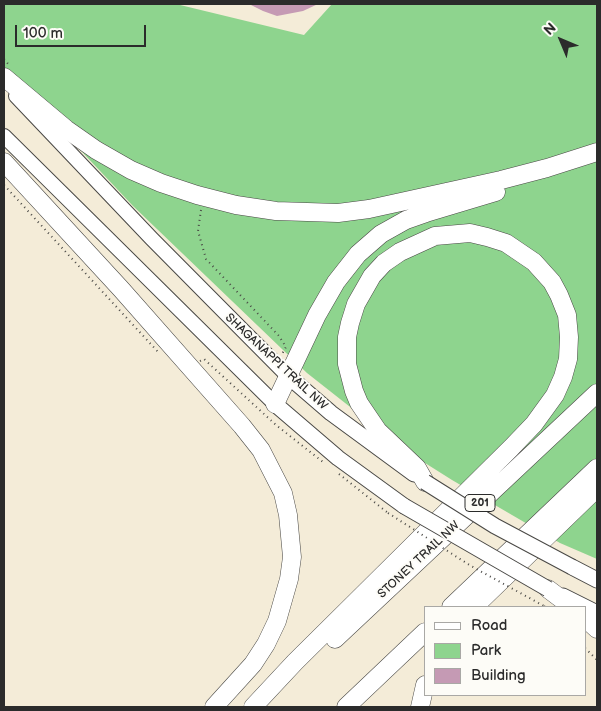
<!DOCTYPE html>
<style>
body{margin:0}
#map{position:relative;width:601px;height:711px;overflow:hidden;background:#f4ecd8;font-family:"Balsamiq Sans",sans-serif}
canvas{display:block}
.frame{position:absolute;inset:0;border:5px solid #2b2b2b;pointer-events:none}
.legend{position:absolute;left:424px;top:606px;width:162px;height:90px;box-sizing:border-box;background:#fdfcf7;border:1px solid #a9a8a5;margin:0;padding:6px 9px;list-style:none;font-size:15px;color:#2b2b2b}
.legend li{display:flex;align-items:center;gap:10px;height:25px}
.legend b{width:25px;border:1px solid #a9a8a5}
.north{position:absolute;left:536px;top:15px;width:50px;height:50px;-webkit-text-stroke:4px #fdfcf7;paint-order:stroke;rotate:315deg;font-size:14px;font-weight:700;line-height:20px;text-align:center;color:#2b2b2b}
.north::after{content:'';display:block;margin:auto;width:18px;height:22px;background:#2b2b2b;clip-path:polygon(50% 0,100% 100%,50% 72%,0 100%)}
.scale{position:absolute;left:15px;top:25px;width:131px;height:22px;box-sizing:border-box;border:2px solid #2b2b2b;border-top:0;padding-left:6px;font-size:15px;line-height:18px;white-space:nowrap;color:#2b2b2b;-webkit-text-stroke:4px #fdfcf7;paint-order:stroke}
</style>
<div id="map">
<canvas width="601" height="711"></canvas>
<div class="frame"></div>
<ul class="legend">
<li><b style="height:6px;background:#fff"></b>Road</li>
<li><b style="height:14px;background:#8ed48e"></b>Park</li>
<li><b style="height:14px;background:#c59ab4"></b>Building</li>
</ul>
<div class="north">N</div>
<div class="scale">100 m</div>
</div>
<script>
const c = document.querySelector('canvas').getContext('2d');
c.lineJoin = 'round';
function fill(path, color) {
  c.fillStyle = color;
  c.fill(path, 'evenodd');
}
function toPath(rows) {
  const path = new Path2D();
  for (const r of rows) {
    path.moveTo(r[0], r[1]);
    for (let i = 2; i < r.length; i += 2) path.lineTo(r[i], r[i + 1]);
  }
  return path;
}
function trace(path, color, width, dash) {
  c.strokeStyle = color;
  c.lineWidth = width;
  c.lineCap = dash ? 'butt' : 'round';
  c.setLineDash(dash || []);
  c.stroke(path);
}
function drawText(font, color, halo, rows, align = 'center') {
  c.font = font + ' "Balsamiq Sans",sans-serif';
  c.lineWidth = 4;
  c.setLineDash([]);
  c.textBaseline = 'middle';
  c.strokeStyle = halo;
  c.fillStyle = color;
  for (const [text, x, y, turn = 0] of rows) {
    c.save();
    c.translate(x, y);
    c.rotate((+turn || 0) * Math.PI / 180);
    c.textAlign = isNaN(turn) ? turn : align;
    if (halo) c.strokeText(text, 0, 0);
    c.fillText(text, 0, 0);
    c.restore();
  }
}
fill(toPath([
 [4,4,176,4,304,35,332,4,597,4,597,559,560,543,452,480,406,451,307,373,133,206,4,69]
]), '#8ed48e');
fill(toPath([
 [249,4,318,4,303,11,277,16,263,11]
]), '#c59ab4');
const secondary = toPath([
 [16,96,152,239,287,375],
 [4,136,275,404]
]);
const primary = toPath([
 [287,375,331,413,414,474],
 [275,404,338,458,404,506],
 [572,567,597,580],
 [563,596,597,613]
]);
const highway = toPath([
 [4,77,66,129,96,150,131,170,161,183,197,195,236,205,276,211,338,213,369,209,501,180,547,168,597,152],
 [4,162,121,289,242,426,261,450,283,493,288,515,292,557,289,579,277,621,266,644,253,664,214,707],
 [275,404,317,315,336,282,358,254,381,234,406,220,426,213,496,192],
 [548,589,572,607],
 [451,607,597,468],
 [474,607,597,488],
 [585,618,597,629],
 [335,639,597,393],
 [253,707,295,662,511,448,534,424,555,395,563,377,568,359,569,337,567,315,559,295,552,282,534,262,506,243,487,237,470,233,435,236,400,252,384,263,372,276,356,304,350,323,347,337,347,364,354,391,359,403,378,431,417,468,425,482],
 [346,707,425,632],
 [420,707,425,685]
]);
trace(secondary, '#494845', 16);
trace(primary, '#494845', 17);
trace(highway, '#494845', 19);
trace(toPath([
 [4,59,9,65],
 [4,185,159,353],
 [201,210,198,231,206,259,279,336,286,347,282,354],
 [200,361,204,359,276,425,323,462],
 [339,474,388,513],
 [544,606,545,607],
 [585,648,597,660]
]), '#494845', 2, [1, 4]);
trace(secondary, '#fff', 14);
trace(primary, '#fff', 15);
trace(highway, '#fff', 18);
const primaryBridge = toPath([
 [425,482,495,526,572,567],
 [404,506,548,589]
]);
trace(primaryBridge, '#494845', 17, []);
trace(toPath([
 [388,513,471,566,544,606]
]), '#494845', 2, [1, 4]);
trace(primaryBridge, '#fff', 15);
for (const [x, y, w] of [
 [480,503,30]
]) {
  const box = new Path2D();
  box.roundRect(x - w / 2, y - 8.5, w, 17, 4);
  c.fillStyle = '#fdfcf7';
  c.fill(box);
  trace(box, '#2b2b2b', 1);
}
drawText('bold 11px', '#2b2b2b', null, [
 ["201",480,503]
]);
drawText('12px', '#2b2b2b', '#fdfcf7', [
 ["SHAGANAPPI TRAIL NW",276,362,43],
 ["STONEY TRAIL NW",419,560,-43]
]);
</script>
